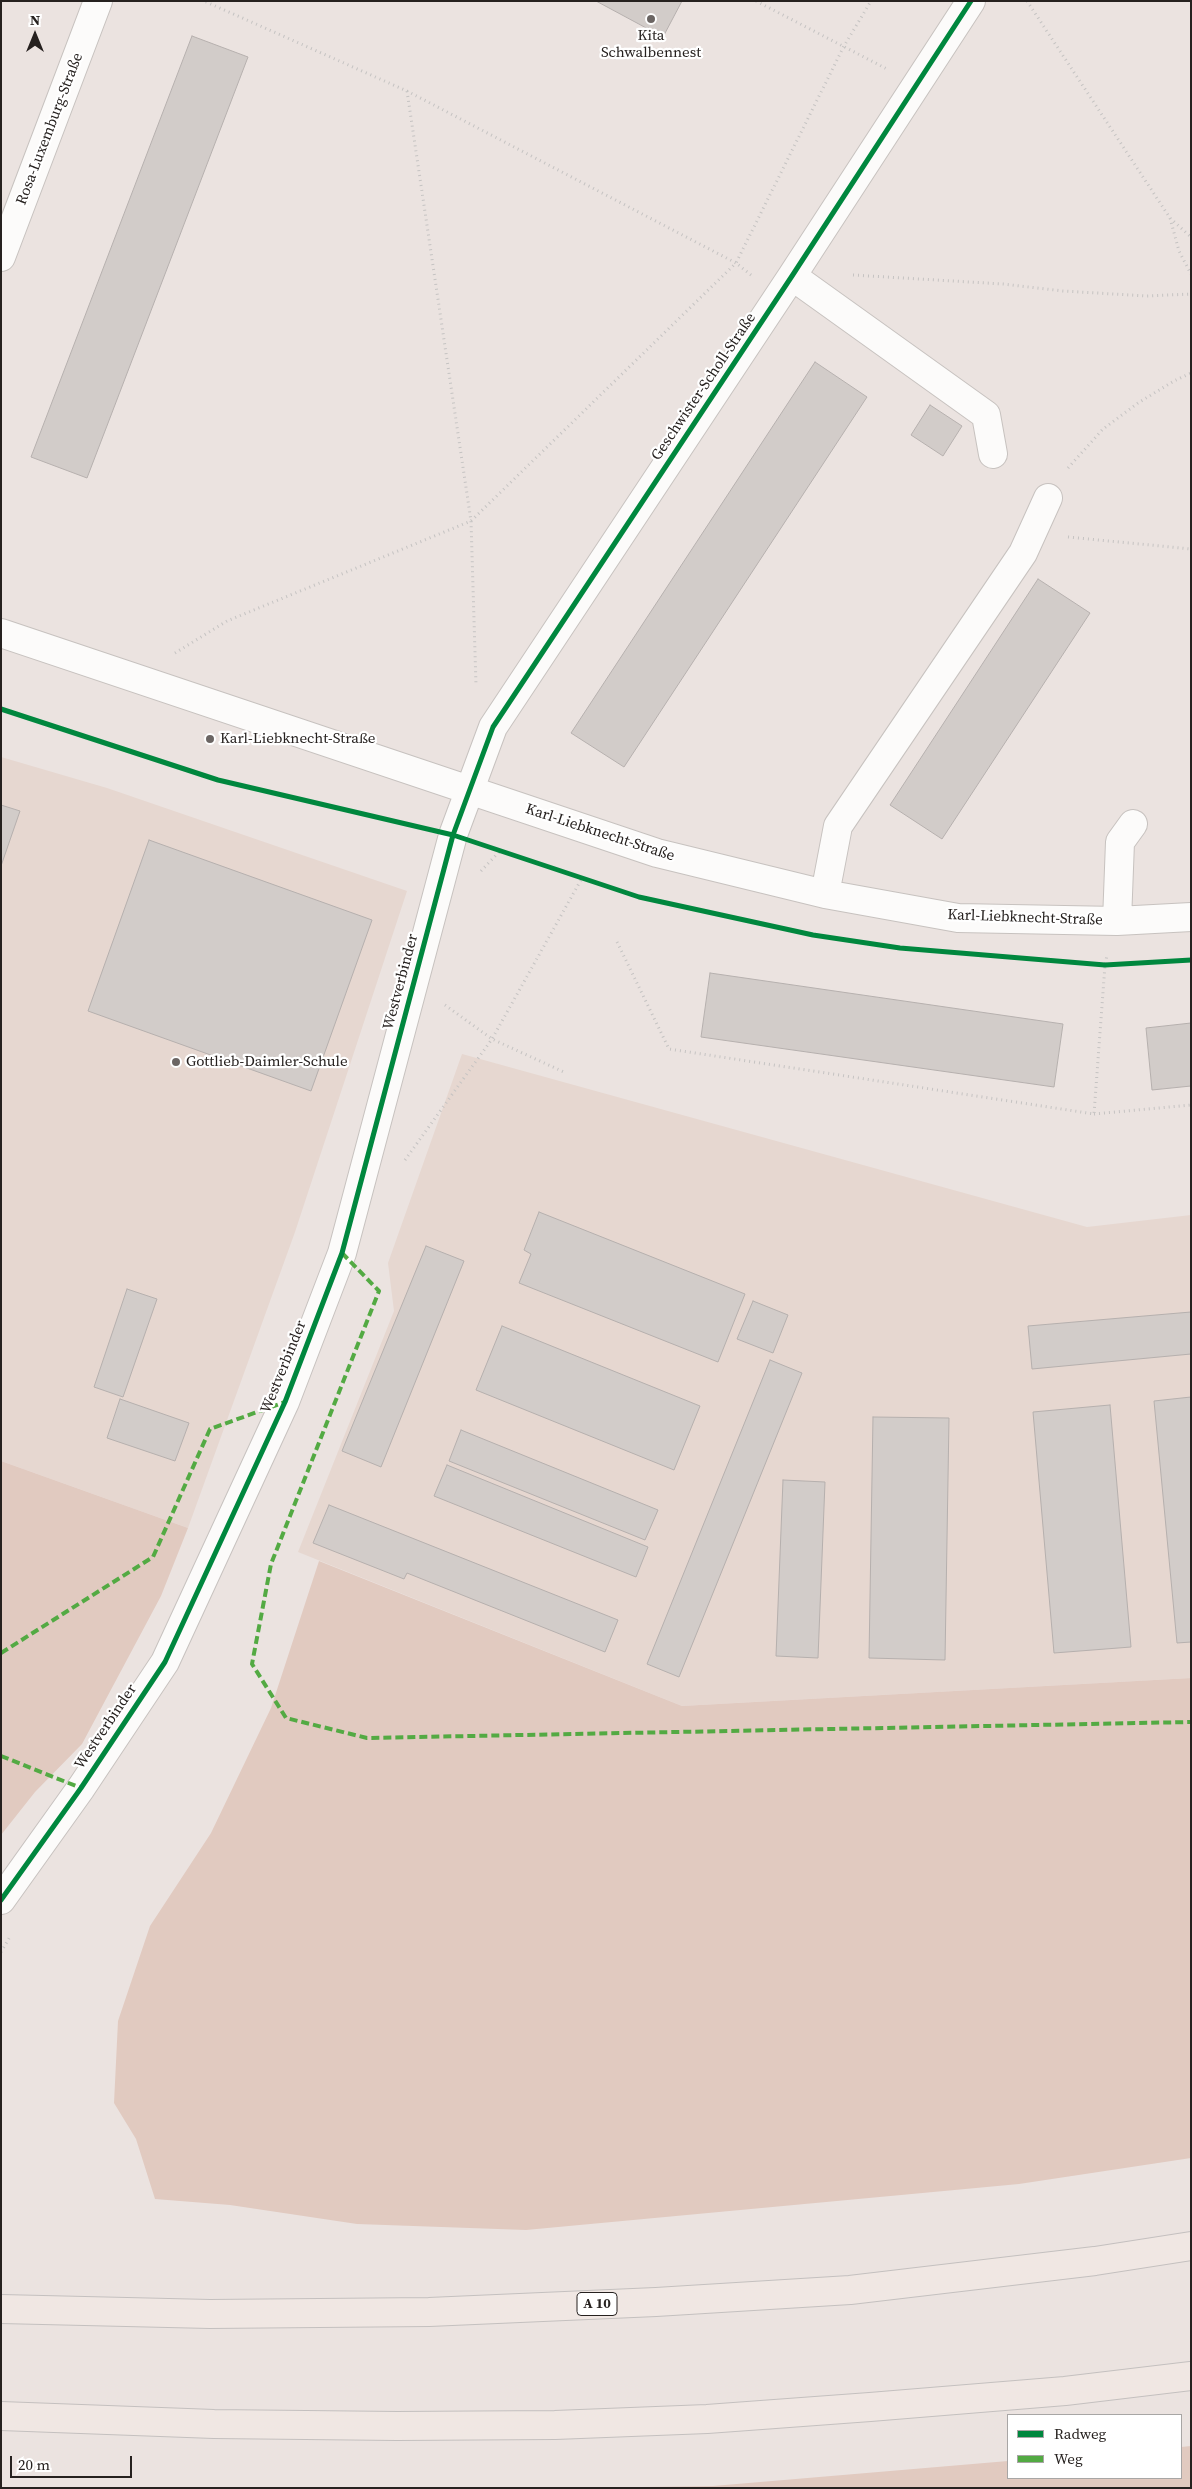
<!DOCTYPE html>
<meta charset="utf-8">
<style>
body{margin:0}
#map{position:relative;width:1192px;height:2489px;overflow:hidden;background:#ebe3e0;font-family:"Source Serif 4",serif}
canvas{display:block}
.frame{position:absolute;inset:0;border:2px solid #26211f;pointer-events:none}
.legend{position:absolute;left:1007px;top:2414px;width:175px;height:65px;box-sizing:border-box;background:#fff;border:1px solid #a8a6a5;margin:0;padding:6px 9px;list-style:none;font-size:15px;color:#26211f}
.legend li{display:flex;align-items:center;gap:10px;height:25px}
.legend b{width:25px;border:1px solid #a8a6a5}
.north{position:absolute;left:10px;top:10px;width:50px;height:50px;-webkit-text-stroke:4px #fff;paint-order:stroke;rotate:0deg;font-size:14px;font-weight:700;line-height:20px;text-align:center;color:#26211f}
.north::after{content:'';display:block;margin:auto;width:18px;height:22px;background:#26211f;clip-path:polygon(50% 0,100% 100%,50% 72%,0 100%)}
.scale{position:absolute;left:10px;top:2456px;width:122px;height:22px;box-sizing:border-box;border:2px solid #26211f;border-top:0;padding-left:6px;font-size:15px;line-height:18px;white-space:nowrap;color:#26211f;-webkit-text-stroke:4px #fff;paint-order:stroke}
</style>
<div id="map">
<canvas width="1192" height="2489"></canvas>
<div class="frame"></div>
<ul class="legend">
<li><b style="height:6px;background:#00873e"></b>Radweg</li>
<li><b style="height:6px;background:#53aa43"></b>Weg</li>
</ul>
<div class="north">N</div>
<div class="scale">20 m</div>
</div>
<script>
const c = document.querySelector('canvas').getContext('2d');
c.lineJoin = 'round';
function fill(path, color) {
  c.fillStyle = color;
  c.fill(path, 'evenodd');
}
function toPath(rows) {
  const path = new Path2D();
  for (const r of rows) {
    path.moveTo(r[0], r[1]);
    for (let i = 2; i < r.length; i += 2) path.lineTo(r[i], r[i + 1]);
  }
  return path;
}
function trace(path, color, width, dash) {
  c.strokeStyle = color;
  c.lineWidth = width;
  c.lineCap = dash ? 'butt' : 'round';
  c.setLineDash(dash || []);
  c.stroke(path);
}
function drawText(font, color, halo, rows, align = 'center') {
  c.font = font + ' "Source Serif 4",serif';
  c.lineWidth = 4.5;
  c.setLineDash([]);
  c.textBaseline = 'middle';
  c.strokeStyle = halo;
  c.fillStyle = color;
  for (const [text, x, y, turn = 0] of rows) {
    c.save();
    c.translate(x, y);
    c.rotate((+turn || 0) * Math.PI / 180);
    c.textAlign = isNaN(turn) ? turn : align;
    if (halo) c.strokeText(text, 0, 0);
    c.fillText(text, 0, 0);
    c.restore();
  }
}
fill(toPath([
 [1,757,107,788,407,891,295,1232,188,1528,1,1461],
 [462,1054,1087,1227,1191,1215,1191,1678,682,1706,298,1552,394,1311,388,1263]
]), '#e6d7d0');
fill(toPath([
 [1,1461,188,1528,161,1596,82,1744,35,1792,1,1835],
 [319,1561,682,1706,1191,1678,1191,2158,1019,2184,526,2230,357,2224,230,2205,155,2199,136,2139,114,2103,118,2021,150,1926,211,1833,271,1708],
 [1191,2446,1191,2488,571,2488,713,2486,1008,2461,1008,2478,1181,2478,1181,2447]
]), '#e1cac0');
const building = toPath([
 [596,1,682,1,663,37,596,1],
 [192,36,248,57,87,478,31,457,192,36],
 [815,362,867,397,624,767,571,733,815,362],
 [930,405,962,426,943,456,911,435,930,405],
 [1038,579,1090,613,942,839,890,805,1038,579],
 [1,805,20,811,1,866,1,805],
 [149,840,372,920,311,1091,88,1011,149,840],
 [710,973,1063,1024,1054,1087,701,1037,710,973],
 [1191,1023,1191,1086,1152,1090,1146,1028,1191,1023],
 [539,1212,745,1294,718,1362,519,1283,531,1254,524,1250,539,1212],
 [426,1246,464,1261,381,1467,342,1451,426,1246],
 [127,1289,157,1299,123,1397,94,1387,127,1289],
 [753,1301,788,1315,773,1353,737,1339,753,1301],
 [1191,1312,1191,1354,1032,1369,1028,1326,1191,1312],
 [502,1326,700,1406,674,1470,476,1390,502,1326],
 [770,1360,802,1373,679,1677,647,1664,770,1360],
 [1191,1397,1191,1642,1177,1643,1154,1401,1191,1397],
 [120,1399,189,1423,175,1461,107,1438,120,1399],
 [1110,1405,1131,1647,1054,1653,1033,1412,1110,1405],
 [873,1417,949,1418,945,1660,869,1658,873,1417],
 [461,1430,658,1510,645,1540,449,1461,461,1430],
 [447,1465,648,1547,636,1577,434,1496,447,1465],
 [783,1480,825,1482,818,1658,776,1656,783,1480],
 [329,1505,618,1620,605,1652,407,1573,404,1579,313,1543,329,1505]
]);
fill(building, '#d2ccc9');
trace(building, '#b6b0ae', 1);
const minor = toPath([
 [1,257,98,1],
 [792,276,986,415,993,454],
 [1,633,657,853,825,894,958,918,1117,921,1191,917],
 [825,894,838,826,1023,553,1048,498],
 [1117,921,1120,842,1133,824],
 [1,1900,81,1788,165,1662,285,1402,342,1253,453,835,493,727,792,276,971,1]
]);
const highway = toPath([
 [1,2309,210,2314,429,2312,656,2302,850,2290,1095,2261,1191,2246],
 [1,2416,214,2424,397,2426,555,2425,707,2419,870,2407,1065,2391,1191,2376]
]);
trace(minor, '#c7c2bf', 30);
trace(highway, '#c4c0bf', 30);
trace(toPath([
 [756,1,887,69],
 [1027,1,1170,218,1191,237],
 [407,91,471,521,476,685],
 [1170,218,1179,251,1191,274],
 [751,275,736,263,844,46,871,1],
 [853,275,1003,284,1063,291,1147,296,1191,294],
 [1068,468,1103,429,1138,403,1174,381,1191,373],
 [1068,537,1191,549],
 [175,653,227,621,471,521,736,263,407,91,204,1],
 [481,871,500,851],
 [617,942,669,1049,1094,1114,1105,965,1107,955],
 [445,1005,492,1039,566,1073],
 [1094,1114,1191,1105],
 [405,1160,492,1039,582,878],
 [1,1952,11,1935]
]), '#c5c3c2', 3, [1, 4]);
trace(minor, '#fcfbfa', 28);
trace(highway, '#f0e7e3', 28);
trace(toPath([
 [342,1253,379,1291,271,1564,252,1664,286,1718,367,1738,1191,1722],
 [1,1653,153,1557,210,1429,285,1402],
 [1,1756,81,1788]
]), '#53aa43', 4, [8, 4]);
trace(toPath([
 [1,709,218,780,453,835,639,897,813,935,900,948,1105,965,1191,960],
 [1,1900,81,1788,165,1662,285,1402,342,1253,453,835,493,727,792,276,971,1]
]), '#00873e', 5);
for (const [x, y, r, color] of [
 [651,19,5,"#6b6563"],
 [210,739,5,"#6b6563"],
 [176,1062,5,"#6b6563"]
]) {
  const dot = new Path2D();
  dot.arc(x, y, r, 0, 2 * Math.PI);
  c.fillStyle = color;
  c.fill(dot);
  trace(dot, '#fff', 2);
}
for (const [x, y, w] of [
 [597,2304,40]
]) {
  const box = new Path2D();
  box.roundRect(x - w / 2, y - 11.5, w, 23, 4);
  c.fillStyle = '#fff';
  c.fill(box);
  trace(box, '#26211f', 1);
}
drawText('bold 14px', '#26211f', null, [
 ["A 10",597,2304]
]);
drawText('15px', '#26211f', '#fff', [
 ["Kita",651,36,"center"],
 ["Schwalbennest",651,53,"center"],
 ["Karl-Liebknecht-Straße",220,739],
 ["Gottlieb-Daimler-Schule",186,1062]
], 'left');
drawText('15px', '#26211f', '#fff', [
 ["Rosa-Luxemburg-Straße",50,129,-69],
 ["Geschwister-Scholl-Straße",704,387,-56],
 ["Karl-Liebknecht-Straße",600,833,18],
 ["Karl-Liebknecht-Straße",1025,918,2],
 ["Westverbinder",401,982,-75],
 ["Westverbinder",284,1367,-68],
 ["Westverbinder",106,1727,-56]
]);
</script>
